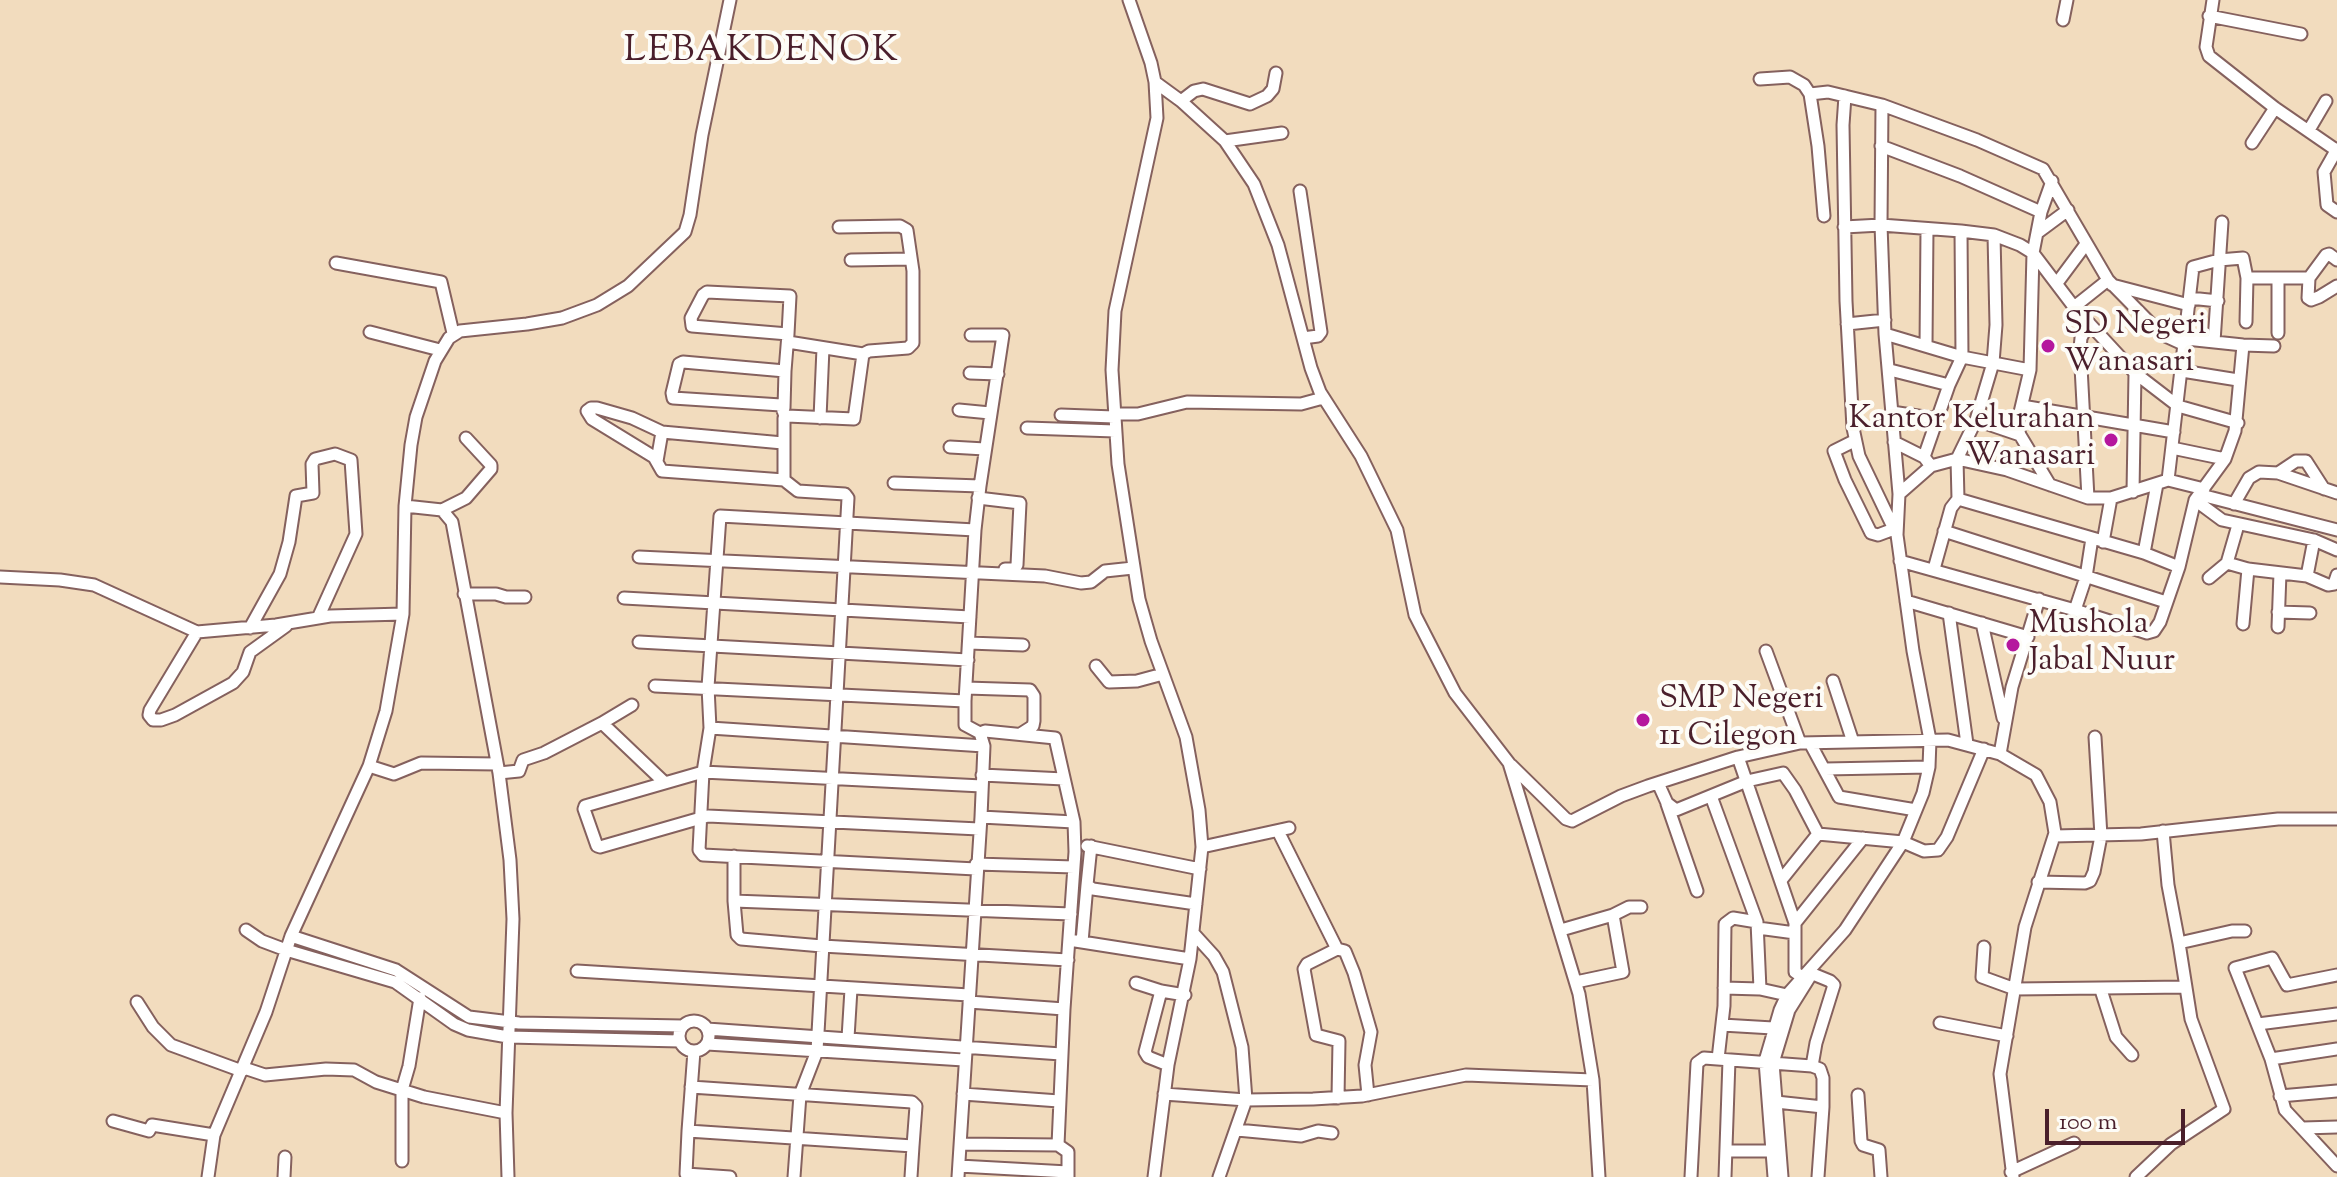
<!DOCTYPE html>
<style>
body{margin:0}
#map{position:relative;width:2337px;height:1177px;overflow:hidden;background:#f2dcbe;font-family:"Sorts Mill Goudy",serif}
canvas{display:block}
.scale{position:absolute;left:2045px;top:1109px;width:140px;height:36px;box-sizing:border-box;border:4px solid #4a1f2b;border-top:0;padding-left:10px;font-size:24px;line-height:28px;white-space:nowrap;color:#4a1f2b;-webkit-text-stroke:6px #fdfcf7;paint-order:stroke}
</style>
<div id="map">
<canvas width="2337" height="1177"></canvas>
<div class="scale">100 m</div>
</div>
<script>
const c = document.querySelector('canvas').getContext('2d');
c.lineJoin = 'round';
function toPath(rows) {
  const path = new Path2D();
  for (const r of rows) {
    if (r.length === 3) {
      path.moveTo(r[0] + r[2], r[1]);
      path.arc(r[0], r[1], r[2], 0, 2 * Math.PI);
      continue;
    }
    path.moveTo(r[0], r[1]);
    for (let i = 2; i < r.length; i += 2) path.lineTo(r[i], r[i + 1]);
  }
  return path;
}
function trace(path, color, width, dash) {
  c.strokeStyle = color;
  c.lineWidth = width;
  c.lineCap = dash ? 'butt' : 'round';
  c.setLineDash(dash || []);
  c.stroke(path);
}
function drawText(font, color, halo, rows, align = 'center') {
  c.font = font + ' "Sorts Mill Goudy",serif';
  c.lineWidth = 8;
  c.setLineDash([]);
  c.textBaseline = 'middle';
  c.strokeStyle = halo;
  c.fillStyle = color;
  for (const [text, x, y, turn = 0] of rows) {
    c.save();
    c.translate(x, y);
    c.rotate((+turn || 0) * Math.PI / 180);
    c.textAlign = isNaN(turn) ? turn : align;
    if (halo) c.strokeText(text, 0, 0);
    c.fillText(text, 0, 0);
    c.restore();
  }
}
const minor = toPath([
 [1129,0,1151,63,1155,82,1157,118,1115,311,1112,370,1118,464,1139,599,1151,641,1186,737,1199,810,1202,847,1190,959,1168,1065,1154,1177],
 [2213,0,2206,47,2209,56,2275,108,2336,150],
 [2209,16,2301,34],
 [2063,20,2067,0],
 [1760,79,1790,77,1804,85,1810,94,1818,146,1824,216],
 [1155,82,1181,101,1225,141,1254,184,1278,245,1311,368,1320,392,1361,456,1397,530,1415,615,1455,693,1509,763,1579,994,1593,1080,1599,1177],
 [1810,94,1828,92,1882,105,1977,140,2043,169,2108,280,2161,334,2185,345],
 [1845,96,1843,125,1846,301,1853,428,1859,456,1895,531],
 [1181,101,1194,91,1203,89,1250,104,1267,96,1273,89,1276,73],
 [2309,130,2326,101],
 [1225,141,1282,133],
 [2252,143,2275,108],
 [1881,146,1960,176,2041,212],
 [2337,149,2324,172,2327,205,2337,212],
 [1300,191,1321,332,1318,336,1303,338],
 [1844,227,1881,225,1961,231,1994,235,2020,245,2033,253,2074,307,2135,373,2178,406,2238,423],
 [2037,233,2068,210],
 [851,260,911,259],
 [2337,260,2329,254,2326,255,2309,278,2308,298,2311,300,2319,297,2337,286],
 [336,263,441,282,453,333],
 [2247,278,2309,278],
 [2057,283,2086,244],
 [2112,285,2189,305],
 [2190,298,2218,301],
 [2074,307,2108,280],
 [1847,324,1885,320],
 [370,332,440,350],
 [2278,333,2278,278],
 [1885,334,1962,357,2030,370],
 [971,335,1003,335,980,486],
 [2186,339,2243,345,2274,346],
 [788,342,863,354],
 [2214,342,2222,222],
 [1926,346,1927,229],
 [1890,370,1949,385],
 [785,371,788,334,692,326,691,318,703,295,707,292,790,296,788,334],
 [2182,371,2238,380],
 [970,373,998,374],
 [2022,406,2174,432],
 [784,408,785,371,683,362,679,364,672,393,673,398,781,405,785,416],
 [959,410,990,413],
 [1892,412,1937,419],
 [1114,414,1138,414,1187,402,1301,404,1323,398],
 [1061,415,1114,417],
 [820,418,823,348],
 [1976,420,2020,435],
 [1027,428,1115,431],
 [1854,441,1834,451,1845,480,1871,533,1878,535,1894,529],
 [1894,442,1924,457],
 [783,443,662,432,632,418,597,408,591,408,587,411,592,419,654,457,662,471,784,480],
 [950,447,985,449],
 [2172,448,2225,459],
 [657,461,662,432],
 [1931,466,1924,457,1949,385,1962,357,1961,231],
 [2278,473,2296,461,2306,461,2324,489],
 [2168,480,2193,267,2219,260,2243,258,2247,278,2246,322],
 [894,483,980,486,975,530,965,701,965,725,980,733],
 [2050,485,2020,435,2017,425,2030,370,2033,253,2041,212,2052,181],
 [2133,492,2135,373],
 [1899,494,1931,466,1957,459,2007,470,2088,498,2111,498,2168,480,2204,489],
 [2201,495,2337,530],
 [978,498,1020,503,1017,565,1014,569,1005,569],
 [2088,498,2080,348,2081,338,2089,323],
 [1958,499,2144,553,2179,567],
 [2195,500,2222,520,2314,540,2337,550],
 [2234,504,2249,478,2259,472,2278,473,2337,493],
 [405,506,442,510,452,522,499,773,510,860,513,919,506,1113,508,1177],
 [442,510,466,498,491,469,491,465,466,438],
 [975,530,720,516,708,687,710,728,703,772,699,850,703,855,976,869],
 [1944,531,2166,602],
 [2103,542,2111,498],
 [2144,553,2157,484],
 [639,557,1045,576,1081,583,1091,582,1105,571,1133,568],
 [1900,561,2075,610,2147,633,2154,631,2160,622,2179,567,2195,500,2225,459,2235,431,2243,345],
 [2227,563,2248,569,2307,576,2328,585,2334,584,2337,575],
 [1934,569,1951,508,1958,499,1957,459,1976,420,1993,363,1996,325,1994,235],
 [2307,576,2314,540],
 [0,577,60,580,94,585,197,632,276,625,330,616,403,614],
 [2209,578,2227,563,2238,525],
 [464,594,496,594,506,597,525,597],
 [624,598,970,617],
 [1906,601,2028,637],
 [2075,610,2086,577,2092,538],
 [2278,612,2310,613],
 [1949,613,1967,744],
 [1982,623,2003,718],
 [2243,624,2248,569],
 [2278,627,2280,573],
 [250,628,280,574,289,542,296,496,313,493,312,464,315,459,335,454,351,460,356,534,318,618],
 [197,632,150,710,149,715,153,720,161,720,175,715,233,683,243,672,250,652,286,626],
 [639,642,968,660],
 [969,643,1023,645],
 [1766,651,1800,743],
 [1096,666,1109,682,1137,681,1163,674],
 [1833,681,1853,742],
 [655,686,965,701],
 [966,688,1030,690,1034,696,1034,721,1033,726,1022,733],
 [602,723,632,705],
 [710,728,984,746],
 [1810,743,1839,797,1916,810],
 [2000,754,2012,687,2039,599],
 [1738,757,1795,923,1795,972,1802,977],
 [1511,765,1566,819,1572,821,1621,796,1648,786,1738,757,1800,743,1948,740,2000,754,2036,775,2050,802,2055,833,2025,927,2000,1074,2013,1177],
 [369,766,394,774,421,763,497,764],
 [1825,769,1929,767],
 [499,773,519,771,523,760,544,753,602,723,665,783],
 [982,775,1064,779],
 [1658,783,1667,803,1676,810,1747,781,1783,773,1795,790,1818,834],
 [1711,796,1757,922,1760,989],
 [1667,804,1697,891],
 [981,817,1074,822],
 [979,829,708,816,600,847,597,846,584,809,585,806,703,772,982,786],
 [1278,831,1337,949,1345,951,1354,973,1371,1032,1365,1065,1368,1095],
 [2163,831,2168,885,2179,943],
 [2054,836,2141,834,2278,819,2337,819],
 [1087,846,1200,869],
 [1091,846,1087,885,1093,889,1196,904],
 [1202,847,1289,828],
 [734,856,734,901,1071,914],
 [976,864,1074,867],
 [1782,879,1818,834,1903,842,1924,851,1938,850,1947,837,1984,749],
 [2038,882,2085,883,2090,881,2094,872,2101,836,2095,737],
 [734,901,737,935,741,939,822,946,1068,960],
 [1795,923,1863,838],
 [1758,928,1795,933],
 [246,930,262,941,286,950,395,982,454,1024,468,1030,508,1037,680,1041],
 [1561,930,1613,915],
 [1194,934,1214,956,1223,972,1242,1047,1246,1100,1219,1177],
 [291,936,396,970,469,1017,519,1023,683,1026],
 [1069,940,1190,959],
 [1082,942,1087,885],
 [1984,947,1982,977,2015,989,2186,987],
 [1337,949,1307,964,1304,969,1316,1035,1339,1041,1338,1098],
 [577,971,969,995],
 [1808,972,1830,981,1834,985,1816,1043,1812,1066],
 [2337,975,2287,985,2272,958,2235,968,2271,1059,2285,1110,2337,1166],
 [1576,982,1623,972,1613,915,1629,907,1641,907],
 [1136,983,1161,991,1185,995],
 [1724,988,1760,989,1787,995],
 [2101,990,2116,1037,2132,1055],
 [1161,991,1145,1052,1148,1057,1168,1065],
 [137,1002,153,1027,171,1045,242,1071],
 [969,1002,1064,1009],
 [694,1036,15],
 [1940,1023,2007,1036],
 [2258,1024,2337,1014],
 [1722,1025,1773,1028],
 [707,1029,1061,1054],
 [848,1038,851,989],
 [707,1044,964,1060],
 [1718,1059,1724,1006,1725,924,1733,918,1757,922],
 [2271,1059,2337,1049],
 [244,1068,265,1075,326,1069,354,1070,376,1082,424,1097,506,1113],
 [691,1087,912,1102,916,1106,913,1146,688,1131,694,1051],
 [963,1094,1059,1101],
 [1164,1094,1246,1100,1313,1099,1362,1096,1466,1075,1593,1080],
 [1858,1095,1861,1141,1863,1145,1879,1150,1881,1177],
 [2280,1096,2337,1091],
 [1776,1102,1823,1107],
 [113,1121,149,1131,152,1125,214,1135],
 [2303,1128,2337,1127],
 [1237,1130,1301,1136,1318,1131,1332,1133],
 [688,1131,686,1174,730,1177],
 [961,1144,1058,1145,1068,1152,1068,1177],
 [1727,1151,1772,1151],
 [402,1161,402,1090,409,1066,420,998],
 [959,1166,1068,1172],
 [2011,1172,2074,1143],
 [208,1177,214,1135,266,1012,291,936,369,766,386,711,403,614,405,506,411,445,416,417,435,361,449,338,460,331,527,324,562,318,597,305,628,286,685,232,690,215,702,135,730,0],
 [284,1177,285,1157],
 [794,1177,800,1095,817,1051,848,498,845,494,798,491,784,480,784,418,787,416,854,419,863,354,869,351,908,348,913,343,913,271,907,230,900,226,839,227],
 [911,1177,913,1146],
 [958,1177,981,817,984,746,980,733,985,731,1055,738,1074,822,1075,852,1064,1009,1058,1145],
 [1691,1177,1697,1063,1704,1058,1812,1066,1820,1069,1823,1078,1823,1107,1818,1177],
 [1725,1177,1729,1060],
 [1774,1177,1765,1061,1780,1010,1787,995,1845,930,1903,842,1923,793,1929,767,1930,740,1913,651,1897,535,1899,494,1885,334,1881,225,1882,105],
 [1782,1177,1773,1063,1789,1010,1809,978],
 [2136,1177,2171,1144,2224,1109,2191,1019,2179,943,2232,931,2245,931]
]);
trace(minor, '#85615e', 15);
trace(minor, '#fff', 11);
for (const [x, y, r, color] of [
 [2048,346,8,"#b5179e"],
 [2111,440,8,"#b5179e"],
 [2013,645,8,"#b5179e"],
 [1643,720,8,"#b5179e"]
]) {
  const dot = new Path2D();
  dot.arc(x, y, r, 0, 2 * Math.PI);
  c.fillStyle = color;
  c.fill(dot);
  trace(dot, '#fdfcf7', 3);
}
drawText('32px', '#4a1f2b', '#fdfcf7', [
 ["SD Negeri",2064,328],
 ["Wanasari",2064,365],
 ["Kantor Kelurahan",2095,422,"right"],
 ["Wanasari",2095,459,"right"],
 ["Mushola",2029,627],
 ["Jabal Nuur",2029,664],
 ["SMP Negeri",1659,702],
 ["11 Cilegon",1659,739]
], 'left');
c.letterSpacing = '2px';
drawText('36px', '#4a1f2b', '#fdfcf7', [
 ["LEBAKDENOK",762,54]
]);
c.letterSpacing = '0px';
</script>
